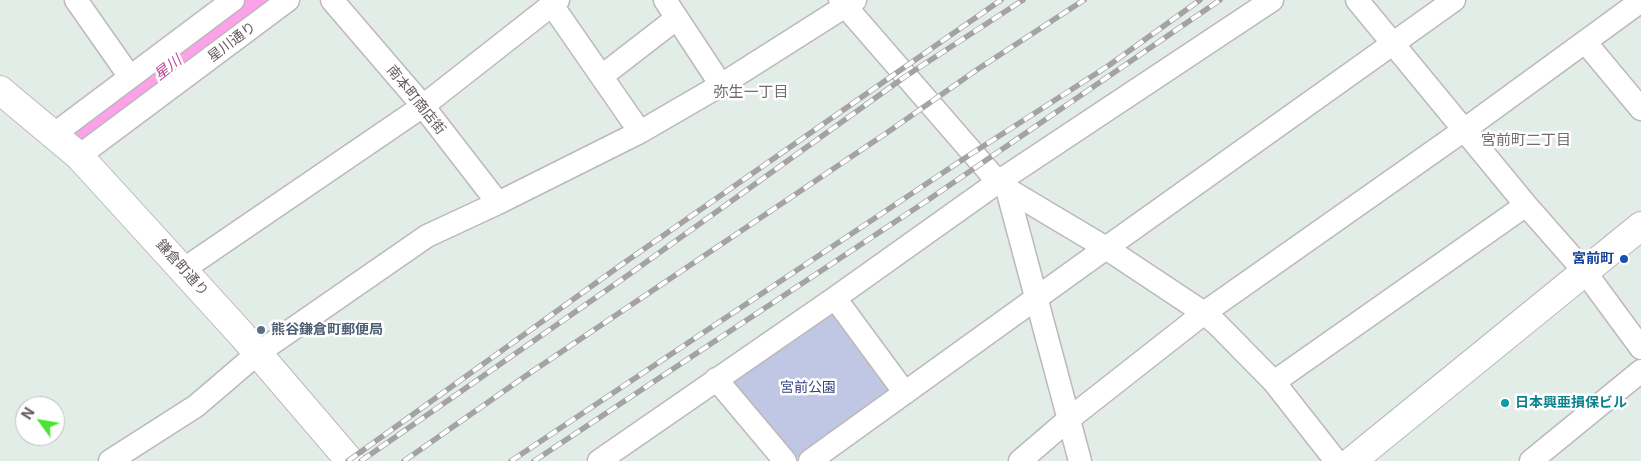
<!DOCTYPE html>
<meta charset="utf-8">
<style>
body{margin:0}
#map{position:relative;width:1641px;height:461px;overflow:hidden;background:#e2ede8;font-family:Inter,sans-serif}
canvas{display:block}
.north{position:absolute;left:15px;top:396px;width:50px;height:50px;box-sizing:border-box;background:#fff;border:1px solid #c1bdbf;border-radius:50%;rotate:302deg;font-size:14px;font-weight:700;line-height:20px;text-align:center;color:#635a60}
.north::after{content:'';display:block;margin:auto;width:18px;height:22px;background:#48e530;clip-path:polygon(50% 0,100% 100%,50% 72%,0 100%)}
</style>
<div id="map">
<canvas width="1641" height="461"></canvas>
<div class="north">N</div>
</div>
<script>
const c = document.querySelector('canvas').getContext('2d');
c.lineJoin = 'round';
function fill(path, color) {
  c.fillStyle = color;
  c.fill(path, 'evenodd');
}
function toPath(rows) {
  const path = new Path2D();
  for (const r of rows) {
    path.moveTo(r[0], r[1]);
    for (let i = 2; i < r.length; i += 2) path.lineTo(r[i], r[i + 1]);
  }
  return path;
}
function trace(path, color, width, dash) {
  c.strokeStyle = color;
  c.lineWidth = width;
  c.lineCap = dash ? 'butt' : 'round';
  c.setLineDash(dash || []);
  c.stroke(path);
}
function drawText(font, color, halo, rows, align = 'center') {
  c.font = font + ' Inter,"Noto Sans JP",sans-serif';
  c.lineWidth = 5;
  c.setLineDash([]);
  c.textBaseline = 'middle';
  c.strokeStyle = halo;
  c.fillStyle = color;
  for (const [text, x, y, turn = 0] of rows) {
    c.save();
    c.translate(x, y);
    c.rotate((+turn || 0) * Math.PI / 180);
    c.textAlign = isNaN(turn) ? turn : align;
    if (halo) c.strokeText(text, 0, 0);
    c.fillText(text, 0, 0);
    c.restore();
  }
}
fill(toPath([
 [834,309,893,391,794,460,730,380]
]), '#bfc7e4');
trace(toPath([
 [80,136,257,0]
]), '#fda2e9', 34);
const minor = toPath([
 [76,0,130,77],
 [332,0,423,106,498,203],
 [665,0,721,85],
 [840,0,998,182,1007,189,1106,248,1204,313,1217,324,1274,382,1336,461],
 [1357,0,1526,205,1585,272,1641,348],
 [552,5,640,132],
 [1586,43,1641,109],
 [602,76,677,18],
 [53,135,233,0],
 [79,156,288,0],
 [1007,189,1080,461],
 [184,269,423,106,558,0],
 [835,298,905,393],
 [716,379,785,461],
 [1274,382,1526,205],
 [110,461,196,406,258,353,427,236,498,203,640,132,721,85,855,0],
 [599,461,835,298,998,182,1272,0],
 [810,461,1106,248,1454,0],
 [1020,461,1069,419,1204,313,1464,130,1641,1],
 [1531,461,1641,371]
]);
const tertiary = toPath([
 [0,90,79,156,243,336,350,461],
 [1352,461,1641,226]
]);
trace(minor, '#beb7bb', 25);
trace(tertiary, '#beb7bb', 30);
trace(minor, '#fff', 22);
trace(tertiary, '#fff', 28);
const rail = toPath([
 [348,461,621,265,1001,0],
 [361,461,624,278,906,76,1023,0],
 [404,461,527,375,888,132,978,69,1084,0],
 [511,461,968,156,1108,66,1200,0],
 [534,461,928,200,1220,0]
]);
trace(rail, '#a5a2a4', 5.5);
trace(rail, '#fff', 4, [11]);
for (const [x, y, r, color] of [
 [1624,259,5,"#1a4fb4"],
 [261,330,5,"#5c6f8a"],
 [1505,403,5,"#0f9aa8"]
]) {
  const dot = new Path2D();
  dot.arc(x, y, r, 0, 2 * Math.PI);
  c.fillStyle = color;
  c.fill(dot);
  trace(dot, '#fff', 2);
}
drawText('14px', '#635a60', '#fff', [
 ["星川通り",232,42,-37],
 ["南本町商店街",416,100,51],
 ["鎌倉町通り",182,268,48]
]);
drawText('bold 14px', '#164399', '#fff', [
 ["宮前町",1614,259]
], 'right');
drawText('bold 14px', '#4e5e75', '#fff', [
 ["熊谷鎌倉町郵便局",271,330]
], 'left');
drawText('14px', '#374485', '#fff', [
 ["宮前公園",808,388]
]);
drawText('bold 14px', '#0d838f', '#fff', [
 ["日本興亜損保ビル",1515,403]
], 'left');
drawText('italic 15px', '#c0459b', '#fff', [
 ["星川",168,68,-38]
]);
drawText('15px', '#756b72', '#fff', [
 ["弥生一丁目",751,92],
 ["宮前町二丁目",1526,140]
]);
</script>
